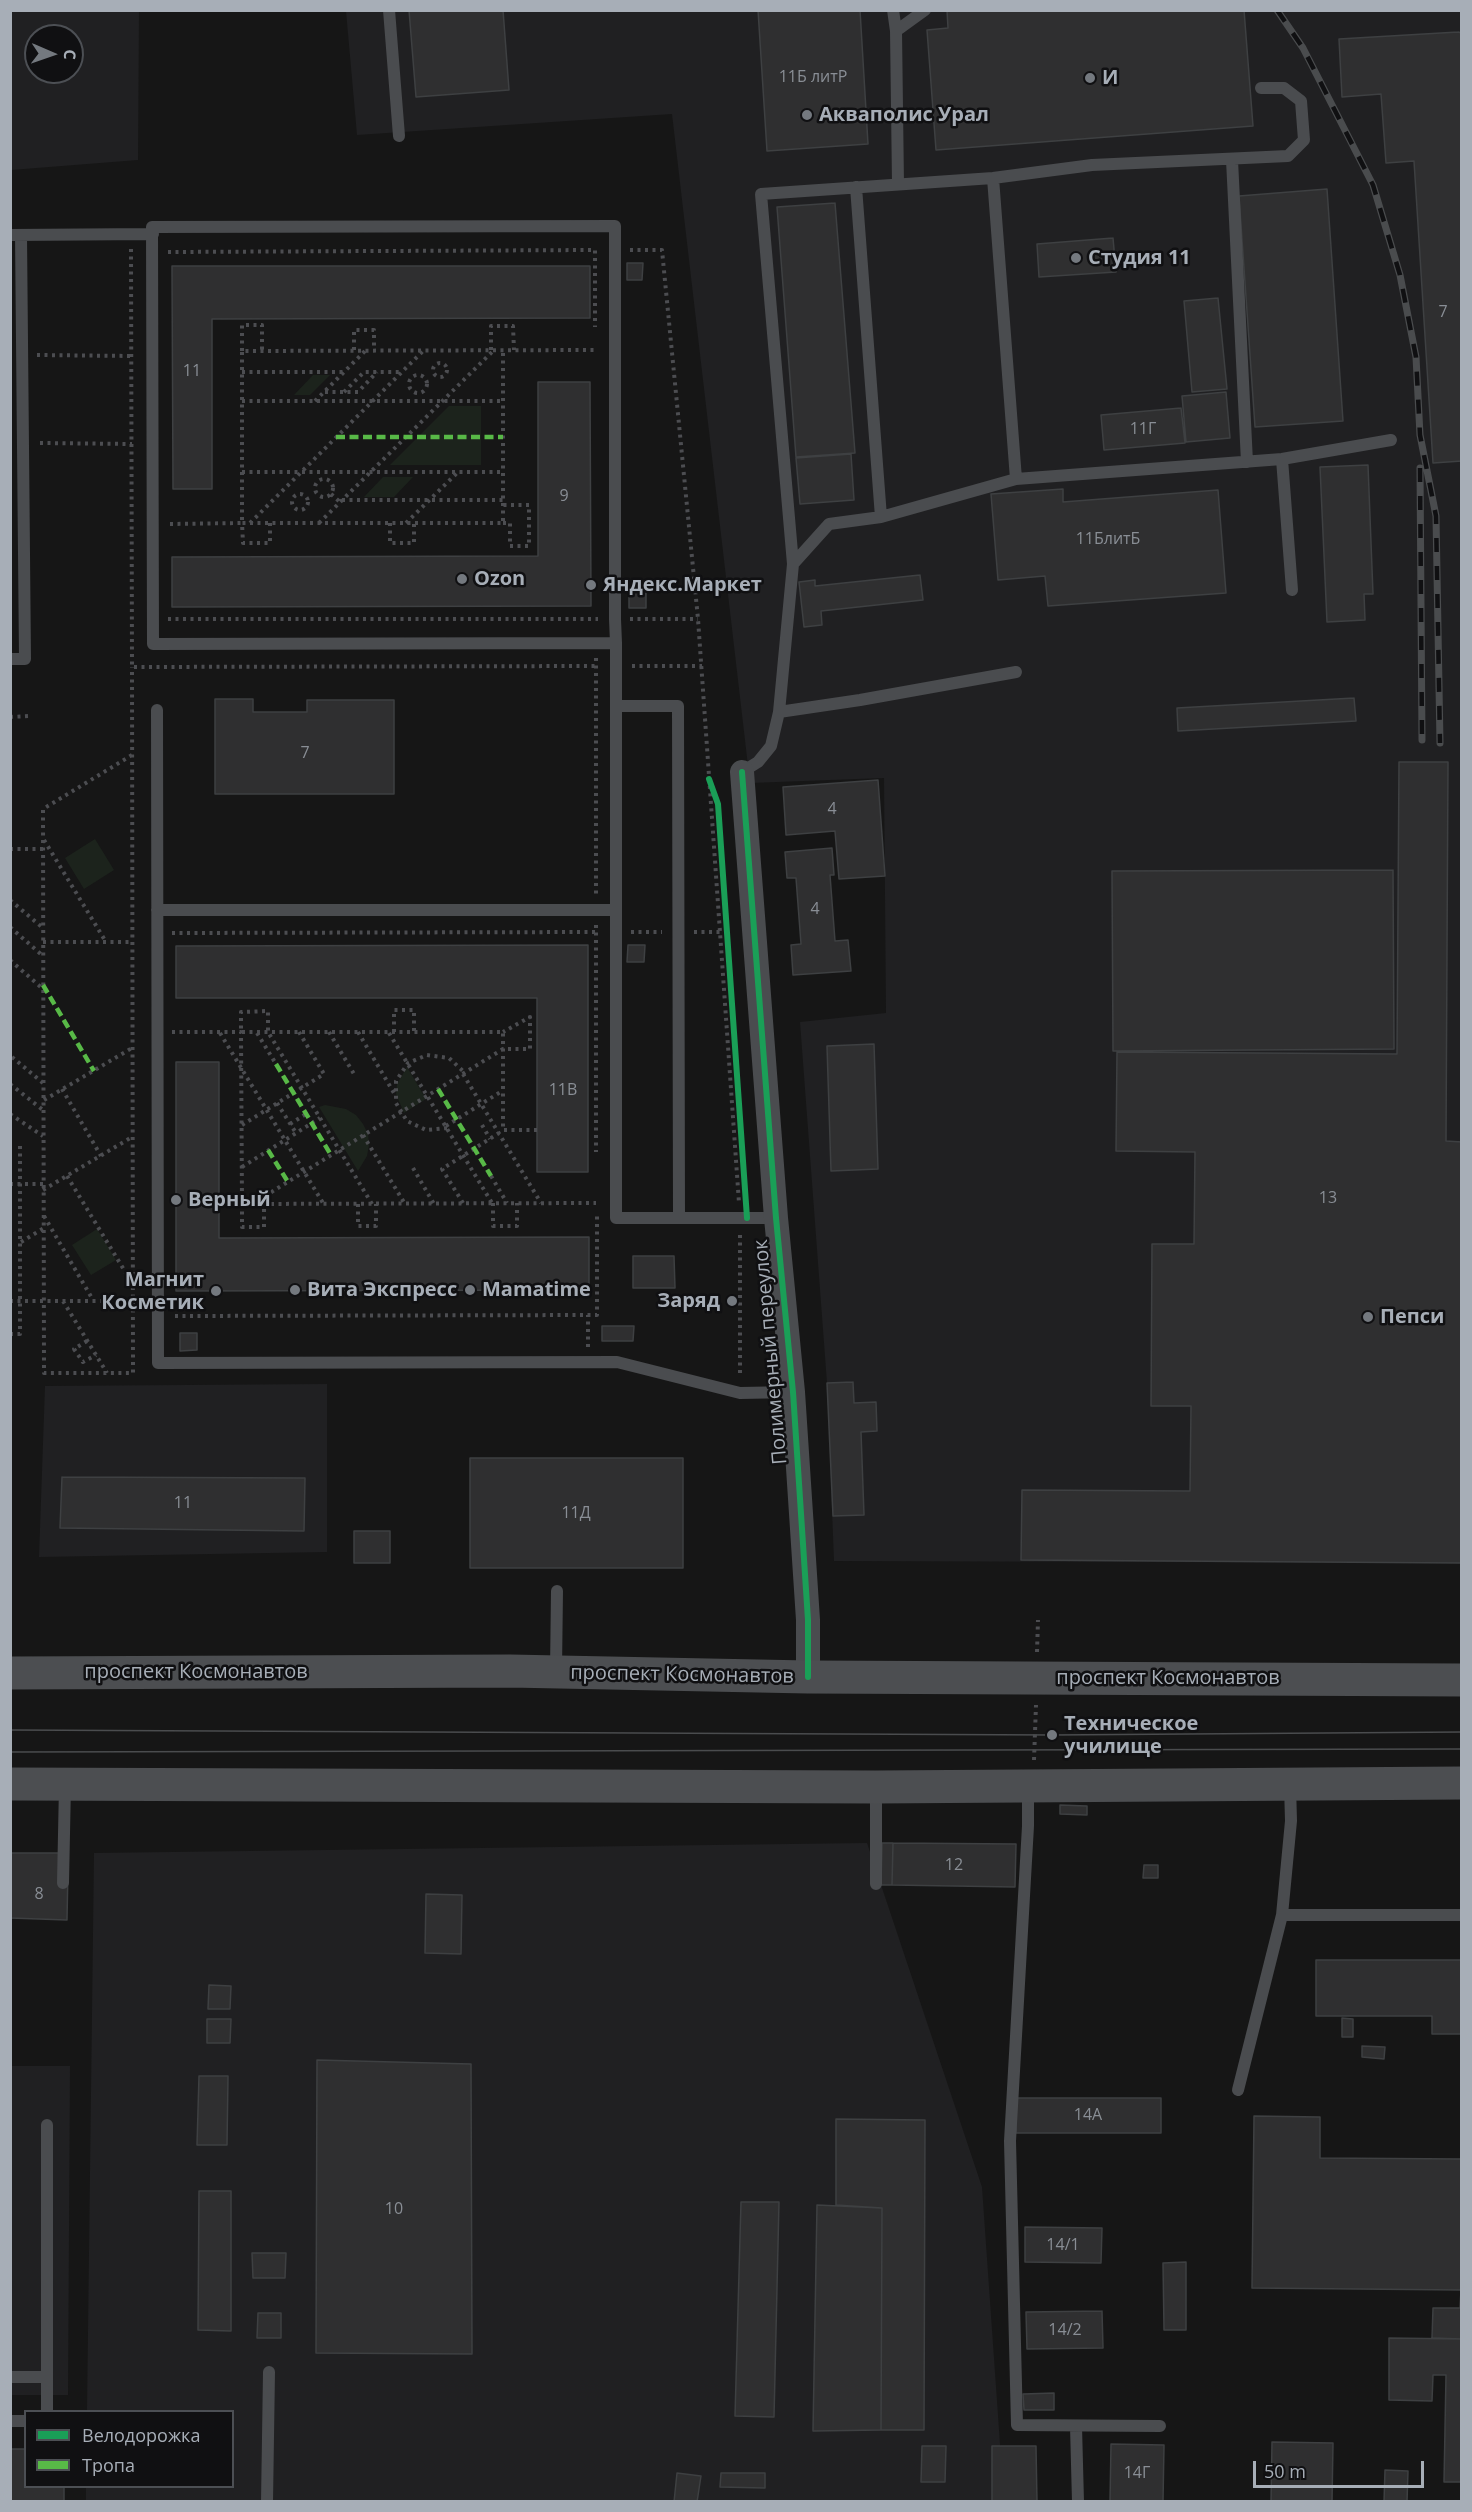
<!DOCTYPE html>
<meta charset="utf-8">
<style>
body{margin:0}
#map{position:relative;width:1472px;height:2512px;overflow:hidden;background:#161616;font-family:"Open Sans",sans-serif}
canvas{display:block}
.frame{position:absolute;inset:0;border:12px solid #a7aeb7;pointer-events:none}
.legend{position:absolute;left:24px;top:2410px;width:210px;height:78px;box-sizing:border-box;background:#101012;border:2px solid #4c4f54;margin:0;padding:8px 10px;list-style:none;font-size:18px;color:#a7aeb7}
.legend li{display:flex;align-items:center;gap:12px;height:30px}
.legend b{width:30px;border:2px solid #4c4f54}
.north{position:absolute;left:24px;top:24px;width:60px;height:60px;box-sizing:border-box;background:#101012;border:2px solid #4c4f54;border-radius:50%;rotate:92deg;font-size:16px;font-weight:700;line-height:24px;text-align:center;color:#a7aeb7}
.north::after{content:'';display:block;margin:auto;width:21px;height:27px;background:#74797f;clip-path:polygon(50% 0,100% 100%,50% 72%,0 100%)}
.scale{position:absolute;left:1253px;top:2461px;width:171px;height:27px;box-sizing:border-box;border:3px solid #a7aeb7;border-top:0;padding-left:8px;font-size:18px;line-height:21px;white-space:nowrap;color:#a7aeb7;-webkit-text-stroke:4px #101012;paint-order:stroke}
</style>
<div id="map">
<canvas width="1472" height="2512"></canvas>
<div class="frame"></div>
<ul class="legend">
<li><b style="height:8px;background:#1a9f57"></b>Велодорожка</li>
<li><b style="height:8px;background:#58b947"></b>Тропа</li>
</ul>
<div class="north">С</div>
<div class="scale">50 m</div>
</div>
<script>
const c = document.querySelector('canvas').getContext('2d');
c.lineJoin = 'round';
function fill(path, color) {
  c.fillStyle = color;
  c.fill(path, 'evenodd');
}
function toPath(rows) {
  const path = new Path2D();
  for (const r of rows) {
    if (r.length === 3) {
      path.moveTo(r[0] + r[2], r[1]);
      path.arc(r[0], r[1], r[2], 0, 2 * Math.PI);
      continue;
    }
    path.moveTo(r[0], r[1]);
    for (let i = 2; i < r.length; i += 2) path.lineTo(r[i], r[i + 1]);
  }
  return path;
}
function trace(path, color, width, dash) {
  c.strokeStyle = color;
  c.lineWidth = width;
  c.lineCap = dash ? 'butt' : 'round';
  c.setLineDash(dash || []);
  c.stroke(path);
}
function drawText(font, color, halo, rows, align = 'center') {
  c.font = font + ' "Open Sans",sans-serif';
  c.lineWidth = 5;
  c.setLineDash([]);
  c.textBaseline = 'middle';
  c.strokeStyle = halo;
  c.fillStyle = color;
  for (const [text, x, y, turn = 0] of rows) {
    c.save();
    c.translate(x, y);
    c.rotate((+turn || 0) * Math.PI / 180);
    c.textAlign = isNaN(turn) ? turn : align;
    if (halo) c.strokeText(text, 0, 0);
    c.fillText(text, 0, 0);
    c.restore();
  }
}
fill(toPath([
 [11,10,139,11,138,160,11,170],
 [36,36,72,36,72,72,36,72],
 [346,11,1461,11,1461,1563,834,1561,827,1383,800,1022,886,1013,884,778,750,783,672,114,357,135],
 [327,1384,327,1552,39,1557,45,1386],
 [867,1843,982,2187,1004,2501,86,2502,86,2487,232,2486,232,2412,87,2411,94,1853],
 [11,2066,70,2066,68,2395,11,2395]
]), '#202022');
fill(toPath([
 [313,375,330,375,310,395,294,395],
 [449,406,481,406,481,465,390,465],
 [383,477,413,477,394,497,364,497],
 [95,839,114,870,84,889,65,858],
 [407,1067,426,1099,404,1113,396,1094,397,1084],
 [325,1105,346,1109,356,1115,363,1124,368,1134,369,1145,367,1156,358,1171,319,1107],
 [97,1229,116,1260,91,1275,72,1245]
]), '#1c231c');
const building = toPath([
 [409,10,503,10,509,90,416,97,409,10],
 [758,10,860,10,868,144,767,151,758,10],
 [947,10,1244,10,1253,126,936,150,927,30,948,28,947,10],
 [1458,32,1462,33,1462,461,1433,463,1414,161,1386,163,1381,94,1342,97,1339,39,1458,32],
 [1327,189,1343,421,1255,427,1239,196,1327,189],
 [835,203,855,453,796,457,777,207,835,203],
 [1113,238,1116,272,1039,277,1037,244,1113,238],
 [627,263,643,263,642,280,627,280,627,263],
 [172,266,590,266,590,318,212,319,212,489,173,489,172,266],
 [1218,298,1227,389,1192,392,1184,301,1218,298],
 [538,382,590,382,591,606,172,607,172,557,538,556,538,382],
 [1226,392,1230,438,1186,442,1182,396,1226,392],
 [1181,408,1185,443,1104,450,1101,415,1181,408],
 [851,454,854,500,800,504,796,458,851,454],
 [1368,465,1373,594,1364,594,1365,620,1327,622,1320,467,1368,465],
 [1063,489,1063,502,1218,490,1226,593,1048,606,1045,576,998,580,991,494,1063,489],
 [920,575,923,600,821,611,822,625,804,627,799,582,815,580,815,586,920,575],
 [629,591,646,591,646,608,629,608,629,591],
 [1354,698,1356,721,1178,731,1177,708,1354,698],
 [215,699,253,699,253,712,307,712,307,700,394,700,394,794,215,794,215,699],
 [1399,762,1448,762,1446,1141,1462,1142,1462,1563,1021,1560,1022,1490,1190,1491,1191,1406,1151,1406,1152,1244,1194,1244,1195,1152,1116,1151,1117,1052,1397,1054,1399,762],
 [878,780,885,876,839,879,835,831,786,835,783,787,878,780],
 [832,848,834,875,830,875,835,941,848,940,851,971,793,975,791,945,801,944,796,878,787,878,785,852,832,848],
 [1393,870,1394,1049,1113,1051,1112,871,1393,870],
 [588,945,588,1172,537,1172,537,998,176,998,176,946,588,945],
 [628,945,645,945,644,962,627,962,628,945],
 [874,1044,878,1169,831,1171,827,1046,874,1044],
 [176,1062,219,1062,219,1238,589,1237,589,1290,176,1291,176,1062],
 [633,1256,674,1256,675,1288,633,1288,633,1256],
 [602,1326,634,1326,633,1341,602,1341,602,1326],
 [180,1333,197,1333,197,1350,180,1351,180,1333],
 [853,1382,854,1403,876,1402,877,1431,861,1432,864,1515,833,1516,827,1383,853,1382],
 [470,1458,683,1458,683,1568,470,1568,470,1458],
 [62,1477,305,1478,304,1531,60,1528,62,1477],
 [354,1531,390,1531,390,1563,354,1563,354,1531],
 [1060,1805,1087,1806,1087,1815,1060,1814,1060,1805],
 [882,1843,893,1843,892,1885,881,1885,882,1843],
 [893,1843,1016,1844,1015,1887,892,1885,893,1843],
 [10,1853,59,1853,68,1869,67,1920,10,1918,10,1853],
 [1144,1865,1158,1865,1158,1878,1143,1878,1144,1865],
 [426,1894,462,1895,461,1954,425,1953,426,1894],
 [1316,1960,1462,1960,1462,2034,1432,2034,1432,2016,1316,2016,1316,1960],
 [209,1985,231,1986,230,2009,208,2009,209,1985],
 [1342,2018,1353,2019,1353,2037,1342,2037,1342,2018],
 [207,2019,231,2019,230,2043,207,2043,207,2019],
 [1362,2046,1385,2047,1384,2059,1362,2057,1362,2046],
 [317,2060,471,2064,472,2354,316,2353,317,2060],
 [199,2076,228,2076,227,2145,197,2145,199,2076],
 [1016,2098,1161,2098,1161,2133,1016,2133,1016,2098],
 [1254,2116,1320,2117,1320,2158,1462,2159,1462,2290,1252,2288,1254,2116],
 [836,2119,925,2120,924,2430,881,2430,882,2208,836,2205,836,2119],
 [199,2191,231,2191,231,2331,198,2330,199,2191],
 [741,2202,779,2202,774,2417,735,2416,741,2202],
 [817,2205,882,2208,881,2430,813,2431,817,2205],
 [1025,2227,1102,2228,1101,2263,1025,2262,1025,2227],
 [252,2253,286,2253,285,2278,253,2278,252,2253],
 [1186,2262,1186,2330,1164,2330,1163,2263,1186,2262],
 [1461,2290,1462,2339,1432,2338,1433,2308,1460,2308,1461,2290],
 [1102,2311,1103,2348,1027,2349,1026,2312,1102,2311],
 [258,2313,281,2313,281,2338,257,2338,258,2313],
 [1389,2338,1462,2339,1462,2482,1444,2482,1446,2375,1433,2375,1432,2401,1389,2400,1389,2338],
 [1054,2393,1054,2410,1024,2410,1023,2394,1054,2393],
 [1272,2442,1333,2443,1332,2502,1271,2502,1272,2442],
 [1111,2444,1164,2445,1163,2502,1110,2502,1111,2444],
 [922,2446,946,2446,945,2482,921,2482,922,2446],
 [992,2446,1036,2446,1037,2502,992,2502,992,2446],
 [10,2449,26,2449,26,2486,64,2486,64,2502,10,2502,10,2449],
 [1385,2470,1408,2471,1407,2502,1384,2502,1385,2470],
 [677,2473,701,2476,697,2502,674,2502,677,2473],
 [721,2473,765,2473,765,2488,720,2487,721,2473]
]);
fill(building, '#2f2f30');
trace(building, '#3e4042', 1.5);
trace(toPath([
 [131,249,132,667,598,666],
 [630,250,662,250,698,619,739,1203],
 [168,252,595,250,595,327],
 [354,350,354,330,374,330,374,350],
 [491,350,491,326,513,326,514,350],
 [242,351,242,325,262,325,262,351],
 [37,355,132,356],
 [440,370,7],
 [242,372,344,372],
 [418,384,9],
 [325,392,358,392,377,372],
 [344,392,364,372,401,372],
 [242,401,503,401],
 [315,401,365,351],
 [40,443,132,444],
 [242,472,503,472],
 [324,488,9],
 [331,494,340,502],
 [300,502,8],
 [342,500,503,500],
 [250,523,423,351],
 [270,523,270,543,243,543,242,523,503,523,503,350],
 [319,523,493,351],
 [390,523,390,543,414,543,414,523],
 [406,523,458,472],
 [503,523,510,523,510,546,529,546,529,505,503,505],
 [170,524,242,523,242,351,595,350],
 [168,619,598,619],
 [630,619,698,619],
 [596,658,596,894],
 [632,666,702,666],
 [10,717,30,716],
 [132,755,43,809,44,1373,133,1373,132,667],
 [44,840,106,942],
 [10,849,43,849],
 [10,900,43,928],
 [596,925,596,1152],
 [10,927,43,956],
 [631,932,662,932],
 [694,932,720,932],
 [172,933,596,932],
 [43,942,132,942],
 [10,960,43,989],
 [172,1032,241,1032,242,1204,596,1203],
 [329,1032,354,1074],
 [358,1032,394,1093],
 [394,1032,394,1010,414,1010,414,1032],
 [220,1033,323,1203],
 [257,1033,276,1064],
 [389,1033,492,1203],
 [12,1057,43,1083],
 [463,1074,541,1203],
 [10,1084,43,1110],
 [62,1089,101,1156],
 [44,1100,132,1048],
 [277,1103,296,1133],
 [10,1114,43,1136],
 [290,1124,306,1114],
 [242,1125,324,1074,299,1032],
 [482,1125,490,1139],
 [446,1126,502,1091],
 [447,1128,426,1130,407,1121,396,1103,396,1081,408,1063,427,1055,449,1058,464,1072],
 [363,1135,405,1204],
 [242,1167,320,1118],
 [413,1168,434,1204],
 [67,1176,132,1283],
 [491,1176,507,1203],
 [10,1184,44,1184],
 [43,1190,132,1137],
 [463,1203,442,1169,499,1133],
 [493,1203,493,1226,517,1226,517,1203],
 [242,1204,242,1227,264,1227,264,1204],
 [252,1204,503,1049,530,1049,530,1017,503,1032],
 [358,1204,358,1226,376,1226,376,1204],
 [372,1204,268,1032,268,1011,241,1012,241,1032,503,1032,503,1130,537,1130],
 [44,1216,93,1300],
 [740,1235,740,1377],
 [21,1242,44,1228],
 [10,1301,142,1301],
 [63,1301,107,1373],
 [175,1316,597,1315,597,1216],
 [10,1334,20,1334,20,1143],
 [87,1341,74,1349,83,1362,96,1355],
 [588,1347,588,1315],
 [1037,1652,1038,1620],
 [1034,1760,1036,1705]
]), '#4c4d51', 4, [3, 4.5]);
trace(toPath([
 [389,10,399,136],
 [893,10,896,31],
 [1232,160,1247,462],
 [993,178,1016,479],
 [898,184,896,31,925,10],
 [856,187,881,517],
 [10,235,153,234],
 [1282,459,1292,590],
 [793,564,761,194,993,178,1092,165,1288,156,1304,140,1301,101,1284,88,1261,88],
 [616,643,153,644,152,227,615,226,615,619,616,643,616,706],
 [10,659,25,659,21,235],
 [157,710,158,1363,617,1362,740,1393,793,1392],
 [779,712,793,564,829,524,881,517,1016,479,1282,459,1391,440],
 [742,772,758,762,771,746,779,712,860,700,1016,672],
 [157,910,616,910],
 [679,1218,616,1218,616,706,678,706,679,1218,776,1218],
 [556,1670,557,1591],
 [1028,1787,1028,1826,1010,2141,1017,2425,1160,2426],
 [876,1788,876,1884],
 [63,1883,65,1785],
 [1282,1915,1462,1915],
 [1238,2090,1282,1915,1291,1821,1290,1785],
 [10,2377,47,2377],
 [47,2412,47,2125],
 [10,2421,26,2421],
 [1076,2426,1078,2502],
 [267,2502,269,2372]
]), '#4a4c4f', 12);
trace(toPath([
 [742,772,776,1218,793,1392,808,1620,808,1677]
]), '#4a4c4f', 24);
trace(toPath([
 [10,1673,510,1671,808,1677,1462,1680],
 [10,1784,876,1787,1462,1783]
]), '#4c4e51', 33);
trace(toPath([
 [10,1730,1052,1735,1462,1732],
 [10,1752,1462,1749]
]), '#4a4c4e', 1.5);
const rail = toPath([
 [1277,10,1303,48,1373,185,1400,275,1416,357,1420,435,1436,516,1440,743],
 [1420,468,1422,740]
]);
trace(rail, '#4a4c4e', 7);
trace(rail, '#101012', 4.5, [14]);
trace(toPath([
 [336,437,503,437],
 [43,985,94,1071],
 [276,1064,331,1155],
 [438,1089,491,1176],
 [268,1150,288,1182]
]), '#58b947', 4.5, [9, 4.5]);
trace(toPath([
 [742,772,776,1218,793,1392,808,1620,808,1677],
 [709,779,718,804,747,1218]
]), '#1a9f57', 6);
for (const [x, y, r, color] of [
 [1090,78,6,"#74797f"],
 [807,115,6,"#74797f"],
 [1076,258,6,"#74797f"],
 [462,579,6,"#74797f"],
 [591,585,6,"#74797f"],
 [176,1200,6,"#74797f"],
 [295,1290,6,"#74797f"],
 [470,1290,6,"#74797f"],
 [216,1291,6,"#74797f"],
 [732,1301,6,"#74797f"],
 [1368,1317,6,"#74797f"],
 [1052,1735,6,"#74797f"]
]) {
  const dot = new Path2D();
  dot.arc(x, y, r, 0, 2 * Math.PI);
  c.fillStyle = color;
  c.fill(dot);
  trace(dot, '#101012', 2);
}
drawText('16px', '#898e95', null, [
 ["11Б литР",813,77],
 ["7",1443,312],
 ["11",192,371],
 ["11Г",1143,429],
 ["9",564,496],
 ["11БлитБ",1108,539],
 ["7",305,753],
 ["4",832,809],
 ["4",815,909],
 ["11В",563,1090],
 ["13",1328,1198],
 ["11",183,1503],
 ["11Д",576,1513],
 ["12",954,1865],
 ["8",39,1894],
 ["14А",1088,2115],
 ["10",394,2209],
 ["14/1",1063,2245],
 ["14/2",1065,2330],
 ["14Г",1137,2473]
]);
drawText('bold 20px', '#a7aeb7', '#101012', [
 ["И",1102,78],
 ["Акваполис Урал",819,115],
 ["Студия 11",1088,258],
 ["Ozon",474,579],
 ["Яндекс.Маркет",603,585],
 ["Верный",188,1200],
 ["Магнит",204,1280,"right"],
 ["Косметик",204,1303,"right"],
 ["Вита Экспресс",307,1290],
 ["Mamatime",482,1290],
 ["Заряд",720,1301,"right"],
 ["Пепси",1380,1317],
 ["Техническое",1064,1724],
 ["училище",1064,1747]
], 'left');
drawText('20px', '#a7aeb7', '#101012', [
 ["Полимерный переулок",771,1352,-95],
 ["проспект Космонавтов",196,1672],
 ["проспект Космонавтов",682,1675,1],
 ["проспект Космонавтов",1168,1678]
]);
</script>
